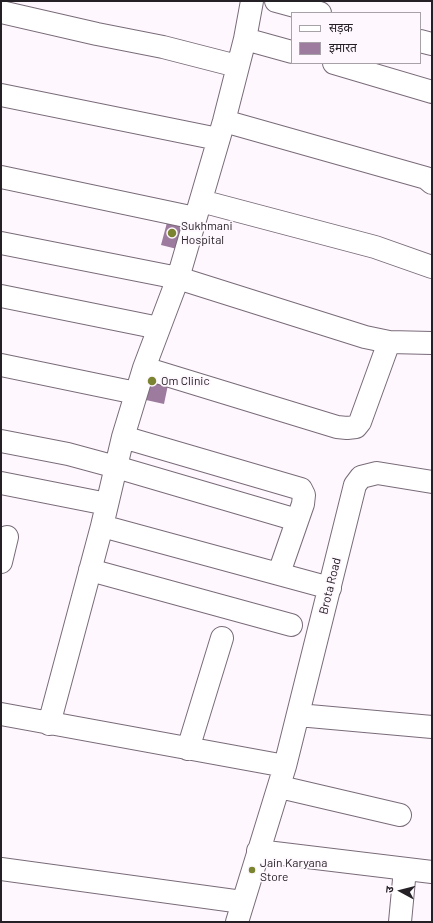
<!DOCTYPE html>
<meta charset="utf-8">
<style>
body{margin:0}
#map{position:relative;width:433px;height:923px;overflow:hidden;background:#fef8fe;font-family:Barlow,"Noto Sans Devanagari",sans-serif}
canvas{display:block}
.frame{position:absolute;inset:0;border:2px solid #252025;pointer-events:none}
.legend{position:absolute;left:291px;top:12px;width:130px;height:52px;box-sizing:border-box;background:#fef8fe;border:1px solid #a7a2a7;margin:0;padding:5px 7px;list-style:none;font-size:12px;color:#252025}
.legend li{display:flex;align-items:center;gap:8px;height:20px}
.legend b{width:20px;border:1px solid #a7a2a7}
.north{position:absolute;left:381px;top:871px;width:40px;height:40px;-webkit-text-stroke:3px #fef8fe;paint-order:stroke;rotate:277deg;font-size:11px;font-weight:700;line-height:16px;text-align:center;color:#252025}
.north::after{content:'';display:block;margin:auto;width:14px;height:18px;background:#252025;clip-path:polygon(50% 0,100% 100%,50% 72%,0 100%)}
</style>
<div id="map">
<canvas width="433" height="923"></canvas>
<div class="frame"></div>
<ul class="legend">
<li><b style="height:5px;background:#fff"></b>सड़क</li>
<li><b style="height:11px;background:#9d7b9e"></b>इमारत</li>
</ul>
<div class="north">उ</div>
</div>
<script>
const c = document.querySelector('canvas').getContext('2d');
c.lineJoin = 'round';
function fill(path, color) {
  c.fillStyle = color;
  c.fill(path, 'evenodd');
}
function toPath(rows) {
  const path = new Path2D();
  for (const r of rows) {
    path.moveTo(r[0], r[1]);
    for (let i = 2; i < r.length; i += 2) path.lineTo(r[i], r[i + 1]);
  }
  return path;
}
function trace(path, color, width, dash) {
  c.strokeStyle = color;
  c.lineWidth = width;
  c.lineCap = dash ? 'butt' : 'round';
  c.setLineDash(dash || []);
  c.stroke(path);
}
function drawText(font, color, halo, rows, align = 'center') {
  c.font = font + ' Barlow,sans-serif';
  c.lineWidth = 3.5;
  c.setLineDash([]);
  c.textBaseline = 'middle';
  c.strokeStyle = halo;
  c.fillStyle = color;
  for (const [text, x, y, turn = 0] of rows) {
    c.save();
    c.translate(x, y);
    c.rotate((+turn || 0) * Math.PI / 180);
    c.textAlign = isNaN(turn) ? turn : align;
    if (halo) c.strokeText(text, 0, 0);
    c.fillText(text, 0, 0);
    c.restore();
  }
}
fill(toPath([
 [169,215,186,219,177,249,161,245],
 [152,376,169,380,164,404,146,400]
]), '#9d7b9e');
const minor = toPath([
 [276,1,320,13],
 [1,12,97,34,163,47,237,66],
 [245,39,292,52],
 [420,41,432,44],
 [334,63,432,92],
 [1,95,218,139],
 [224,121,426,178,432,183],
 [1,177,195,218],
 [201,201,375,247,432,267],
 [1,243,178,278,365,337,389,342,432,343],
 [1,296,159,328],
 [1,365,136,393],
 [144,368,337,427,347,428,356,427,360,422,389,342],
 [123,437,301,489,304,495,303,504,279,573],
 [1,441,68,454,116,467,297,520],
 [1,483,107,504],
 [102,526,330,588],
 [1,562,7,537],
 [90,570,291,625],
 [1,714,285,766],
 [298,715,432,727],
 [49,724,102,526,123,437,144,368,178,278,224,121,245,39,252,1],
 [188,749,222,638],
 [280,787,400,815],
 [258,851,432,872],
 [1,869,242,902],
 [237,922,285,766,355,485,361,477,377,473,432,482],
 [400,922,405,869]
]);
trace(minor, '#796b79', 24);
trace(minor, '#fff', 22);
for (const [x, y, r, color] of [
 [172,233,5,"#7b8531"],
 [152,381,5,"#7b8531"],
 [252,870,4,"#7b8531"]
]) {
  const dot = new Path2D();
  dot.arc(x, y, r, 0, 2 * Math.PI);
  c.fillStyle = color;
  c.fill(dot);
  trace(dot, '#fef8fe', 1.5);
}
drawText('12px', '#252025', '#fef8fe', [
 ["Sukhmani",181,226],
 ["Hospital",181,240],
 ["Om Clinic",161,381],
 ["Jain Karyana",260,863],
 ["Store",260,877]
], 'left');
drawText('12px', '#252025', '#fef8fe', [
 ["Brota Road",330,586,-76]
]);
</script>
